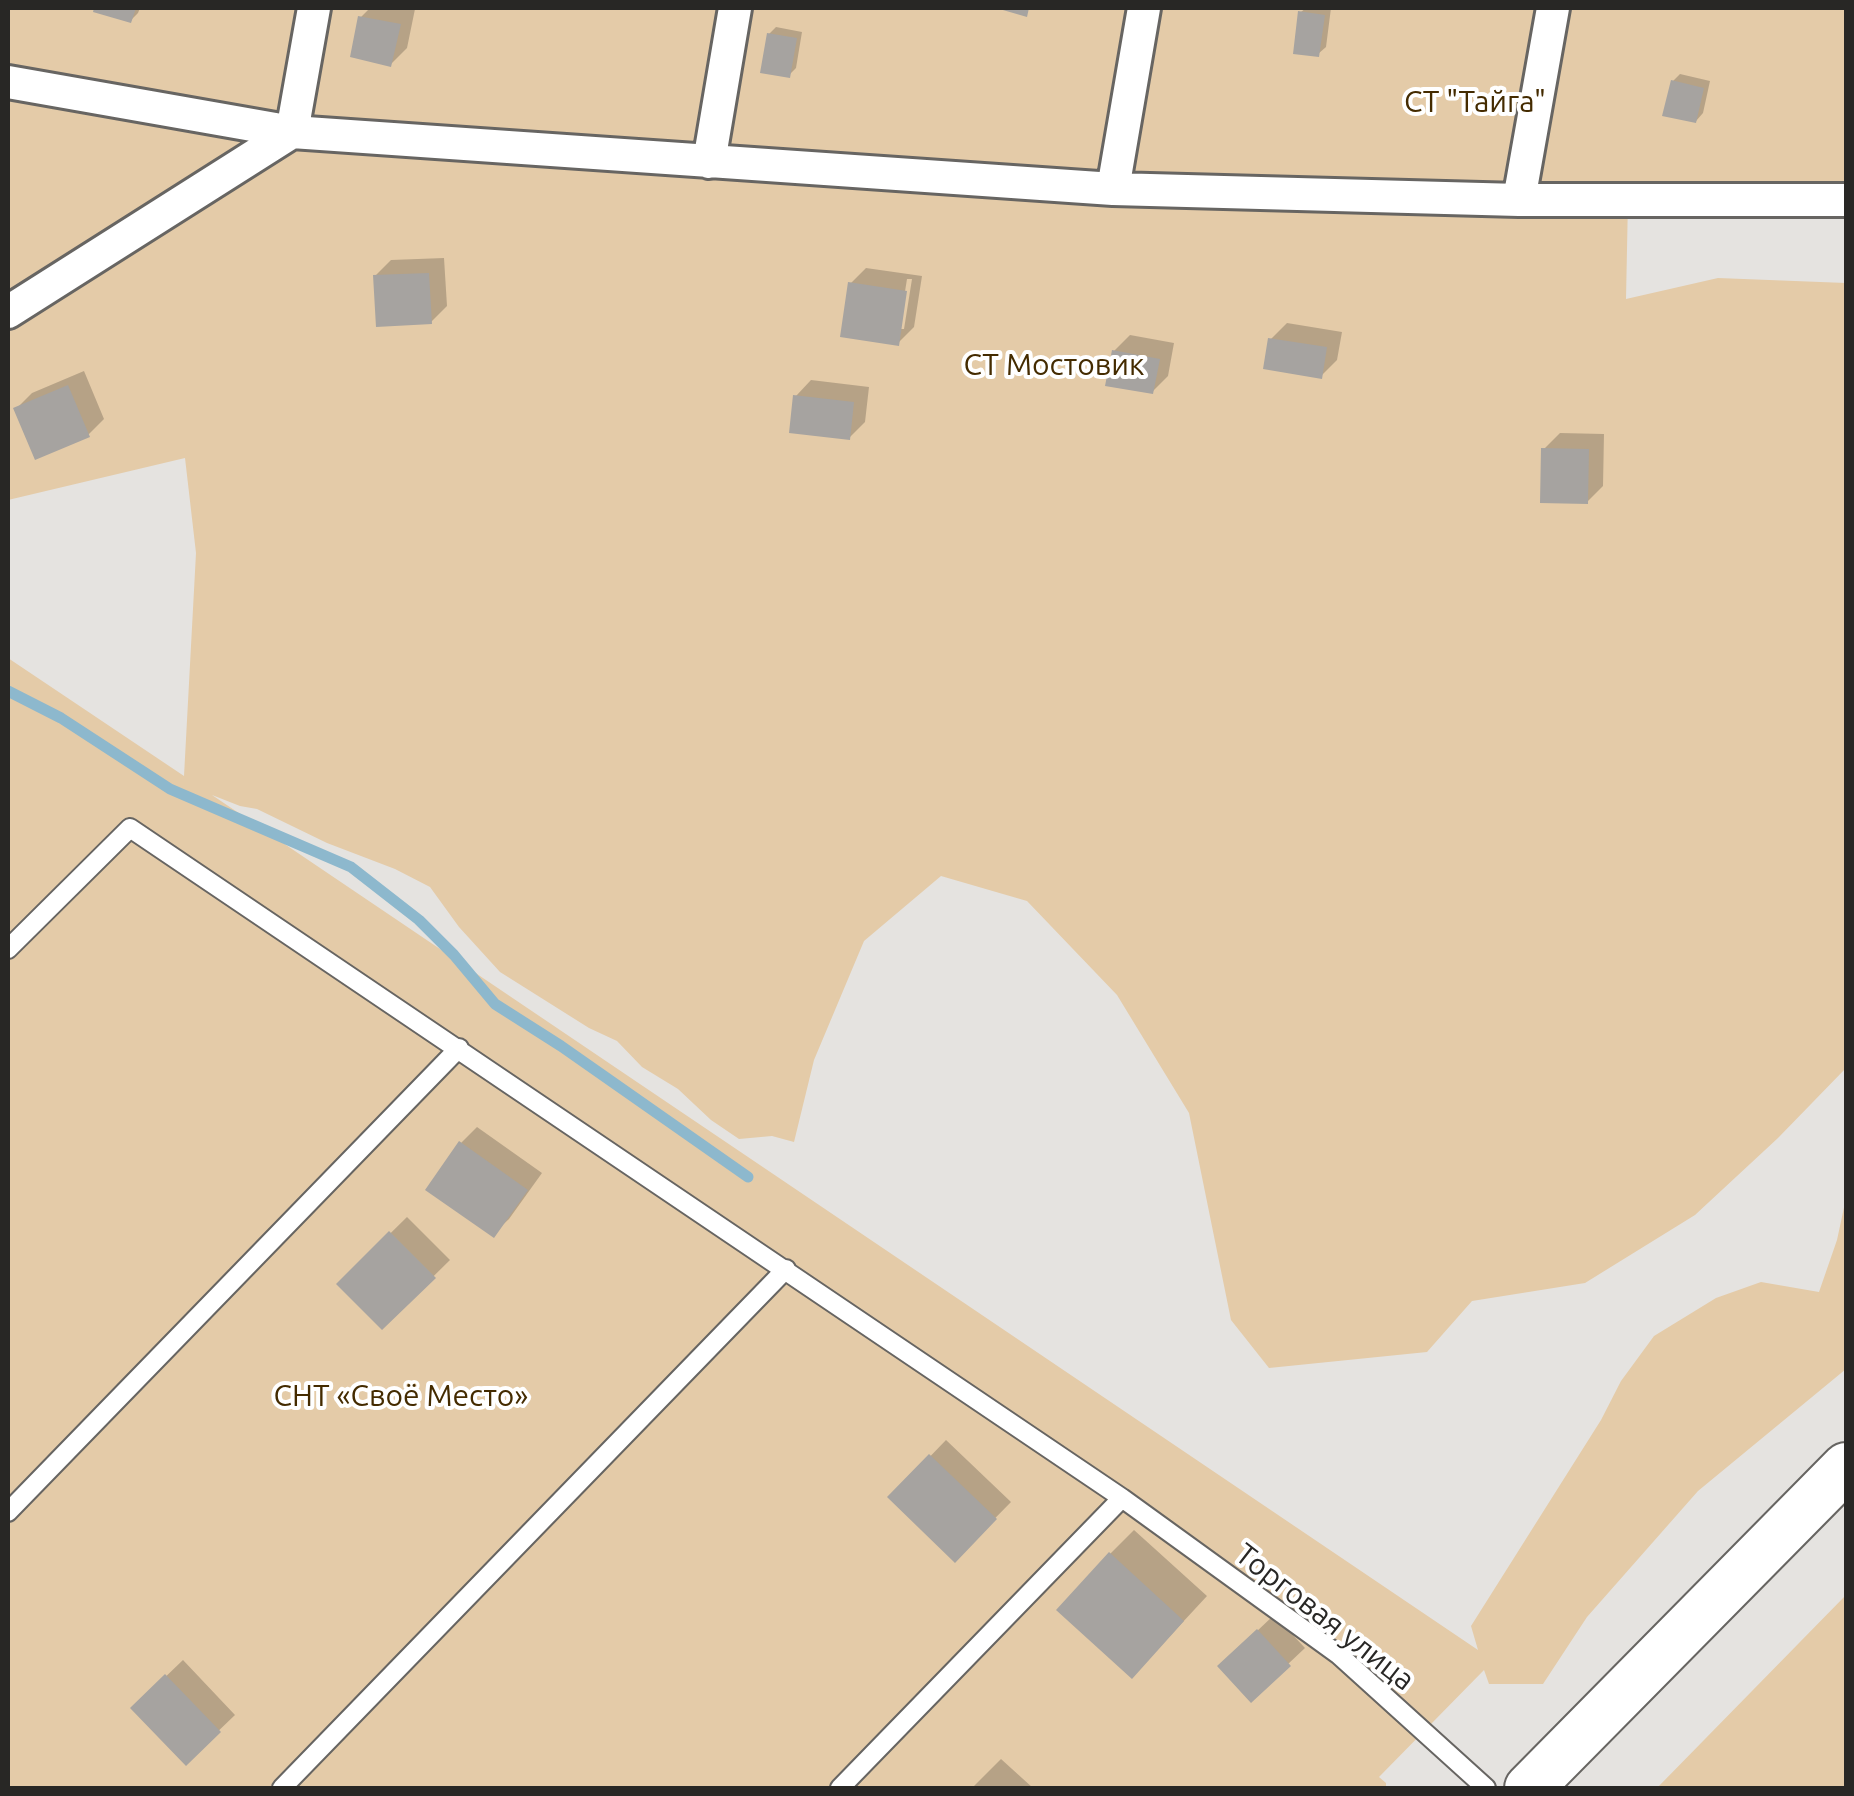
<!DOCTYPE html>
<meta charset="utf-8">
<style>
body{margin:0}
#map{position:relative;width:1854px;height:1796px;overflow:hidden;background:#e5e3e0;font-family:Ubuntu,sans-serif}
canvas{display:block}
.frame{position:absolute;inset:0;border:10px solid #282725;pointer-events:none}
</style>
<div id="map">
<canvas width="1854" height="1796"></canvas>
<div class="frame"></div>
</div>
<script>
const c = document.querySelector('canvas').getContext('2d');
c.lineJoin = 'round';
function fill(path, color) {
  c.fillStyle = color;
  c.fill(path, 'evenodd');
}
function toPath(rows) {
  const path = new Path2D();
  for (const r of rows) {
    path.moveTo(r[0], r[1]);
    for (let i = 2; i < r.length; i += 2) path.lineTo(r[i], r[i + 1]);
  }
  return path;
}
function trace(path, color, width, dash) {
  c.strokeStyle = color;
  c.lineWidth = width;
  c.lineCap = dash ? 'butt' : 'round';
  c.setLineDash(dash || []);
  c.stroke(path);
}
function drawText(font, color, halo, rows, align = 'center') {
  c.font = font + ' Ubuntu,sans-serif';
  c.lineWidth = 8;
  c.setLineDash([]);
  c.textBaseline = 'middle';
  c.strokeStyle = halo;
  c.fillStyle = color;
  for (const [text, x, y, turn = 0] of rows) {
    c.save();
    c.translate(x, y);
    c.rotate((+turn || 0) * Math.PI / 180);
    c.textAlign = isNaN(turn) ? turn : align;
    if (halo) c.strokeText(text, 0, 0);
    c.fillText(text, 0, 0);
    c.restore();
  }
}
fill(toPath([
 [8,8,1846,8,1846,200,1628,200,1626,299,1718,278,1846,283,1846,1068,1778,1138,1695,1215,1585,1283,1472,1301,1427,1352,1269,1368,1231,1320,1189,1113,1117,995,1027,901,941,876,864,941,814,1060,794,1142,772,1136,739,1139,711,1120,678,1089,642,1067,617,1041,589,1028,500,972,459,927,430,887,395,869,327,843,257,809,240,806,212,795,1478,1650,1471,1626,1601,1420,1621,1381,1654,1336,1716,1298,1761,1282,1819,1292,1837,1240,1846,1198,1846,1369,1698,1491,1587,1617,1543,1684,1489,1684,1484,1670,1379,1777,1386,1783,1386,1788,8,1788,8,658,184,776,196,553,185,458,8,500],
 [1846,1595,1846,1788,1657,1788]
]), '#e4cba8');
fill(toPath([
 [96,8,140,8,138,13,131,20,96,10],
 [370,8,415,9,407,48,391,64,361,17],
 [1306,8,1331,8,1326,47,1318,54,1301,12],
 [776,27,802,32,796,68,789,75,769,34],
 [1680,74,1710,81,1703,113,1696,121,1673,81],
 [444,258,447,306,431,322,375,276,391,260],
 [866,268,922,276,914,327,898,343,851,283],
 [907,279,912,279,904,329,899,329],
 [1287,323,1342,332,1337,360,1321,376,1271,339],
 [1130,335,1174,343,1168,376,1152,392,1114,351],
 [84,371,104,419,88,435,16,409,32,393],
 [811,380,869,387,865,422,849,438,796,396],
 [1560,433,1604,434,1603,486,1587,502,1544,449],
 [477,1127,542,1173,509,1219,493,1234,461,1143],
 [407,1217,450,1260,382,1327,339,1284],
 [946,1440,1011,1502,955,1559,891,1497],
 [1134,1530,1207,1596,1156,1651,1110,1554],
 [1274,1615,1305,1648,1251,1699,1236,1651],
 [183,1660,235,1715,186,1762,133,1708],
 [1001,1759,1033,1788,972,1788]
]), '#0003');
trace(toPath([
 [8,691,61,718,170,789,351,867,419,920,454,955,495,1004,561,1046,748,1177]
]), '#8db8cd', 11);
fill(toPath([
 [94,8,136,8,131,23,93,12],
 [996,8,1029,8,1027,17],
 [1298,11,1325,15,1319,57,1293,54],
 [358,16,401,24,391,67,350,57],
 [767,33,797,38,790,78,760,73],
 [1671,80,1704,88,1696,123,1662,116],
 [429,273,432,324,376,327,373,275],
 [848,282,907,291,899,346,840,337],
 [1268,338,1327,347,1322,379,1263,369],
 [1112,350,1160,359,1153,394,1105,386],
 [68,385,90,437,35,460,13,408],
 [793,395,854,402,850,440,789,433],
 [1541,448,1589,449,1588,504,1540,503],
 [459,1141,528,1190,494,1238,425,1190],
 [389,1231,436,1278,382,1330,336,1284],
 [929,1454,997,1519,955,1563,887,1497],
 [1109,1552,1184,1621,1132,1679,1056,1610],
 [1257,1629,1291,1666,1251,1703,1217,1666],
 [165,1674,221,1732,186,1766,130,1708]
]), '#a6a3a0');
const lane = toPath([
 [8,949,130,828,1122,1498,1339,1655,1486,1788],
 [8,1512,459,1048],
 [282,1788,786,1269],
 [840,1788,1122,1498]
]);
const street = toPath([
 [8,82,292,132,1113,189,1519,200,1846,200],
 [292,132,314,8],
 [709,162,735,8],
 [1113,189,1144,8],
 [1519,200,1553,8],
 [8,312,292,132]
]);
const secondary = toPath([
 [1529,1788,1846,1467]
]);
trace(lane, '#676562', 22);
trace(street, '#676562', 38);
trace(secondary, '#676562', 52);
trace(lane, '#fff', 18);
trace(street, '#fff', 32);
trace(secondary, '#fff', 48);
drawText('30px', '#442b00', '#fff', [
 ["СТ \"Тайга\"",1475,102],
 ["СТ Мостовик",1054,365],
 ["СНТ «Своё Место»",401,1396]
]);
drawText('30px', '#282725', '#fff', [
 ["Торговая улица",1325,1617,38]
]);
</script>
